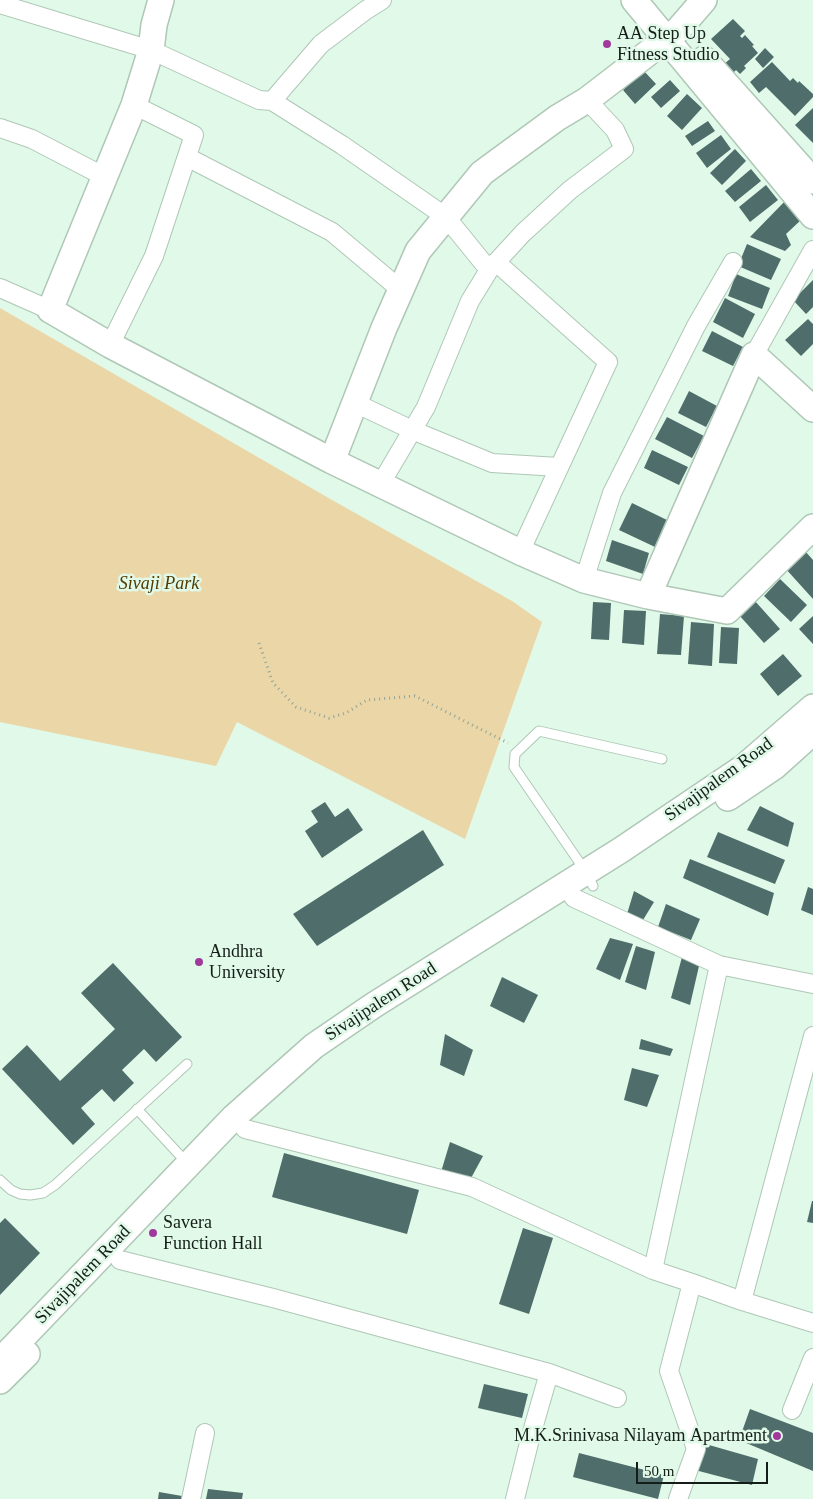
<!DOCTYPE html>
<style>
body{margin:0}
#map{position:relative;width:813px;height:1499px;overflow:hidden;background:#e0f9e8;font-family:"Times New Roman",serif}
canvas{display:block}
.scale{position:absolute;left:636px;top:1462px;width:132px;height:22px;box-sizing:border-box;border:2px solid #141d17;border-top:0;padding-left:6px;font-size:15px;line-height:18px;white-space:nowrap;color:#141d17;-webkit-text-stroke:4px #e0f9e8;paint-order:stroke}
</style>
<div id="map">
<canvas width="813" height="1499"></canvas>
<div class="scale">50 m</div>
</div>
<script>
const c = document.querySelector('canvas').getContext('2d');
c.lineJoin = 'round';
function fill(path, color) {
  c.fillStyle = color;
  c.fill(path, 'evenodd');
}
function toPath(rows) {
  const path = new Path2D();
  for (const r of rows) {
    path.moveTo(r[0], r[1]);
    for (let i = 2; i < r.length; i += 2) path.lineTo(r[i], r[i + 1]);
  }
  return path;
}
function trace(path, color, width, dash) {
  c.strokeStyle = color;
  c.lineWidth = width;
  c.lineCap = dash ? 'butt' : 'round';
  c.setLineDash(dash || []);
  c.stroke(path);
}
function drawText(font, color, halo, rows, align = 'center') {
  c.font = font + ' "Times New Roman",serif';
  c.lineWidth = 5;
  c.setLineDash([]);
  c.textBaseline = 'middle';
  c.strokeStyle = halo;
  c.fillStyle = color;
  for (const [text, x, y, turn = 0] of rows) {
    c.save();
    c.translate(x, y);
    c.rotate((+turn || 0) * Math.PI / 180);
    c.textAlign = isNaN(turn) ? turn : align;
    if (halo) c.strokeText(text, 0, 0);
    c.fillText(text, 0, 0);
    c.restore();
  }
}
fill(toPath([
 [0,308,332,500,512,601,542,622,465,839,237,722,216,766,0,722]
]), '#ebd6a8');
fill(toPath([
 [733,19,745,31,740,36,742,38,745,35,754,45,752,46,758,53,744,66,746,68,740,74,736,70,732,74,723,65,730,59,711,39],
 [765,48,774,57,763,68,755,59],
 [772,62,790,81,793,78,798,83,799,81,813,94,813,97,795,116,766,87,759,93,750,82],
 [644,71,656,84,635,104,623,90],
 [670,80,680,91,661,108,651,97],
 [687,94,702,108,682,130,667,116],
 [813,108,813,143,795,125],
 [708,121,715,131,692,146,685,136],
 [721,135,731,149,707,168,696,153],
 [735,149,746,161,722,185,710,173],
 [751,169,761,181,735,202,725,191],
 [766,185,778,200,750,222,739,207],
 [787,199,801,220,786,234,791,245,785,251,750,237],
 [747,244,781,259,771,280,738,266],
 [736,274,770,288,762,309,728,296],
 [813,280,813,307,806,314,793,300],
 [725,298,755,314,743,338,713,322],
 [808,319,813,324,813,344,801,356,785,340],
 [712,331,743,347,733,366,702,351],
 [689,391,717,406,706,427,678,413],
 [667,417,704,436,692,458,655,439],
 [652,450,688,467,679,485,644,468],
 [632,503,667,520,655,547,619,530],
 [612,540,649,553,643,574,606,561],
 [805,551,813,560,813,599,785,568],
 [780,579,807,605,791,622,764,596],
 [755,601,780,629,764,643,739,615],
 [593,602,611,603,609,640,591,639],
 [624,610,646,611,644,645,622,643],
 [660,614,684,616,681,655,657,654],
 [813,616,813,644,799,629],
 [691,622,714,624,712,666,688,664],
 [721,627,739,628,737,664,719,663],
 [783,654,802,676,778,696,760,674],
 [325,802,335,817,348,808,363,830,322,858,305,831,318,822,311,811],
 [760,806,794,823,788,847,747,830],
 [423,830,444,865,317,946,293,914],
 [718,832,785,860,775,884,707,857],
 [690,859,774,893,768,916,683,878],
 [808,887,813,889,813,915,801,910],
 [634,891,654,902,643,920,627,914],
 [666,904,700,919,691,940,658,927],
 [610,938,633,944,620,980,596,969],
 [636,946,655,952,646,990,625,982],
 [682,957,699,966,690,1005,671,998],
 [113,963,182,1037,156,1062,144,1049,122,1070,134,1083,114,1102,102,1089,81,1108,95,1124,73,1145,2,1069,27,1045,60,1081,115,1029,81,993],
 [502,977,538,995,524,1023,490,1006],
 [445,1034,473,1050,464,1076,440,1065],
 [641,1039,673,1049,670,1056,639,1049],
 [632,1068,659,1075,647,1107,624,1100],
 [450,1142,483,1156,470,1180,441,1172],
 [284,1153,419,1190,407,1234,272,1197],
 [812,1201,813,1201,813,1223,807,1222],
 [5,1218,40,1253,0,1295,0,1223],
 [523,1228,553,1238,529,1314,499,1304],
 [484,1384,528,1394,522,1418,478,1408],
 [750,1409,813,1433,813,1471,739,1440],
 [702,1443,758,1459,752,1485,695,1470],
 [579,1453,664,1475,658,1499,573,1477],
 [208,1489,243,1493,242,1499,206,1499],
 [159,1492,182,1496,181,1499,158,1499]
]), '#4f6d6b');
const lane = toPath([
 [593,886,586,872,514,767,515,754,539,731,662,759],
 [137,1109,187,1163],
 [0,1180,11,1190,20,1194,30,1195,43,1193,55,1185,187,1064]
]);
const street = toPath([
 [0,4,151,50,259,100,272,101,321,44,366,10,382,0],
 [272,101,342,145,446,217,489,270],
 [0,128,32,139,105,177],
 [187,157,332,232,401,290],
 [496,262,608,362,520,552],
 [0,288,50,310],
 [110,345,154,256,194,135,134,105],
 [754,355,813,250],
 [355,403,412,430,492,463,559,467],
 [380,485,426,407,470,301,489,270,523,233,570,190,624,149,615,130,587,100],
 [584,580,612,493,696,326,733,262],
 [565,885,574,898,719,965],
 [245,1129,472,1187,653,1270,692,1283,669,1371,696,1449,678,1499],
 [120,1260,273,1298,549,1373,530,1439,515,1499],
 [653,1270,719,965,813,984],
 [692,1283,742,1301,813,1036],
 [742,1301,813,1323],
 [549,1373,617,1398],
 [792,1410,813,1358],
 [191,1499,205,1433]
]);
const secondary = toPath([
 [161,0,154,25,151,50,134,105,50,310,110,345,332,461,520,552,584,580,648,596,727,611,813,527],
 [634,0,813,216],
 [704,59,813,181],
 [332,461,384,328,418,251,482,173,557,118,587,100,678,30,704,0],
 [648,596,754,355,813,409],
 [728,798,774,767,813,732],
 [0,1361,234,1117,314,1046,374,1005,621,850,744,767,813,707],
 [0,1381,27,1354]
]);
trace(lane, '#afc7b6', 11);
trace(street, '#afc7b6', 20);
trace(secondary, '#afc7b6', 28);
trace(toPath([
 [259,643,273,683,296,707,329,718,346,713,367,700,415,696,508,743]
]), '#91a497', 3, [1, 4]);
trace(lane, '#fff', 9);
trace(street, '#fff', 18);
trace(secondary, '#fff', 25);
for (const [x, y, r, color] of [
 [607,44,5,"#a1399d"],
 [199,962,5,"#a1399d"],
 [153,1233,5,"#a1399d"],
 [777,1436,5,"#a1399d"]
]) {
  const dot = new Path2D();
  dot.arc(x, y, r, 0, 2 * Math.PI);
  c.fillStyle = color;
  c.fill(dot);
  trace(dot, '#e0f9e8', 2);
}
drawText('18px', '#141d17', '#e0f9e8', [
 ["AA Step Up",617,34],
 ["Fitness Studio",617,55],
 ["Andhra",209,952],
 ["University",209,973],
 ["Savera",163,1223],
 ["Function Hall",163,1244],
 ["M.K.Srinivasa Nilayam Apartment",767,1436,"right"]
], 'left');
drawText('italic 18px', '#4f3a00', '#e0f9e8', [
 ["Sivaji Park",159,584]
]);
drawText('18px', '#141d17', '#e0f9e8', [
 ["Sivajipalem Road",719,780,-36],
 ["Sivajipalem Road",381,1002,-33],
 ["Sivajipalem Road",83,1275,-46]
]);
</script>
